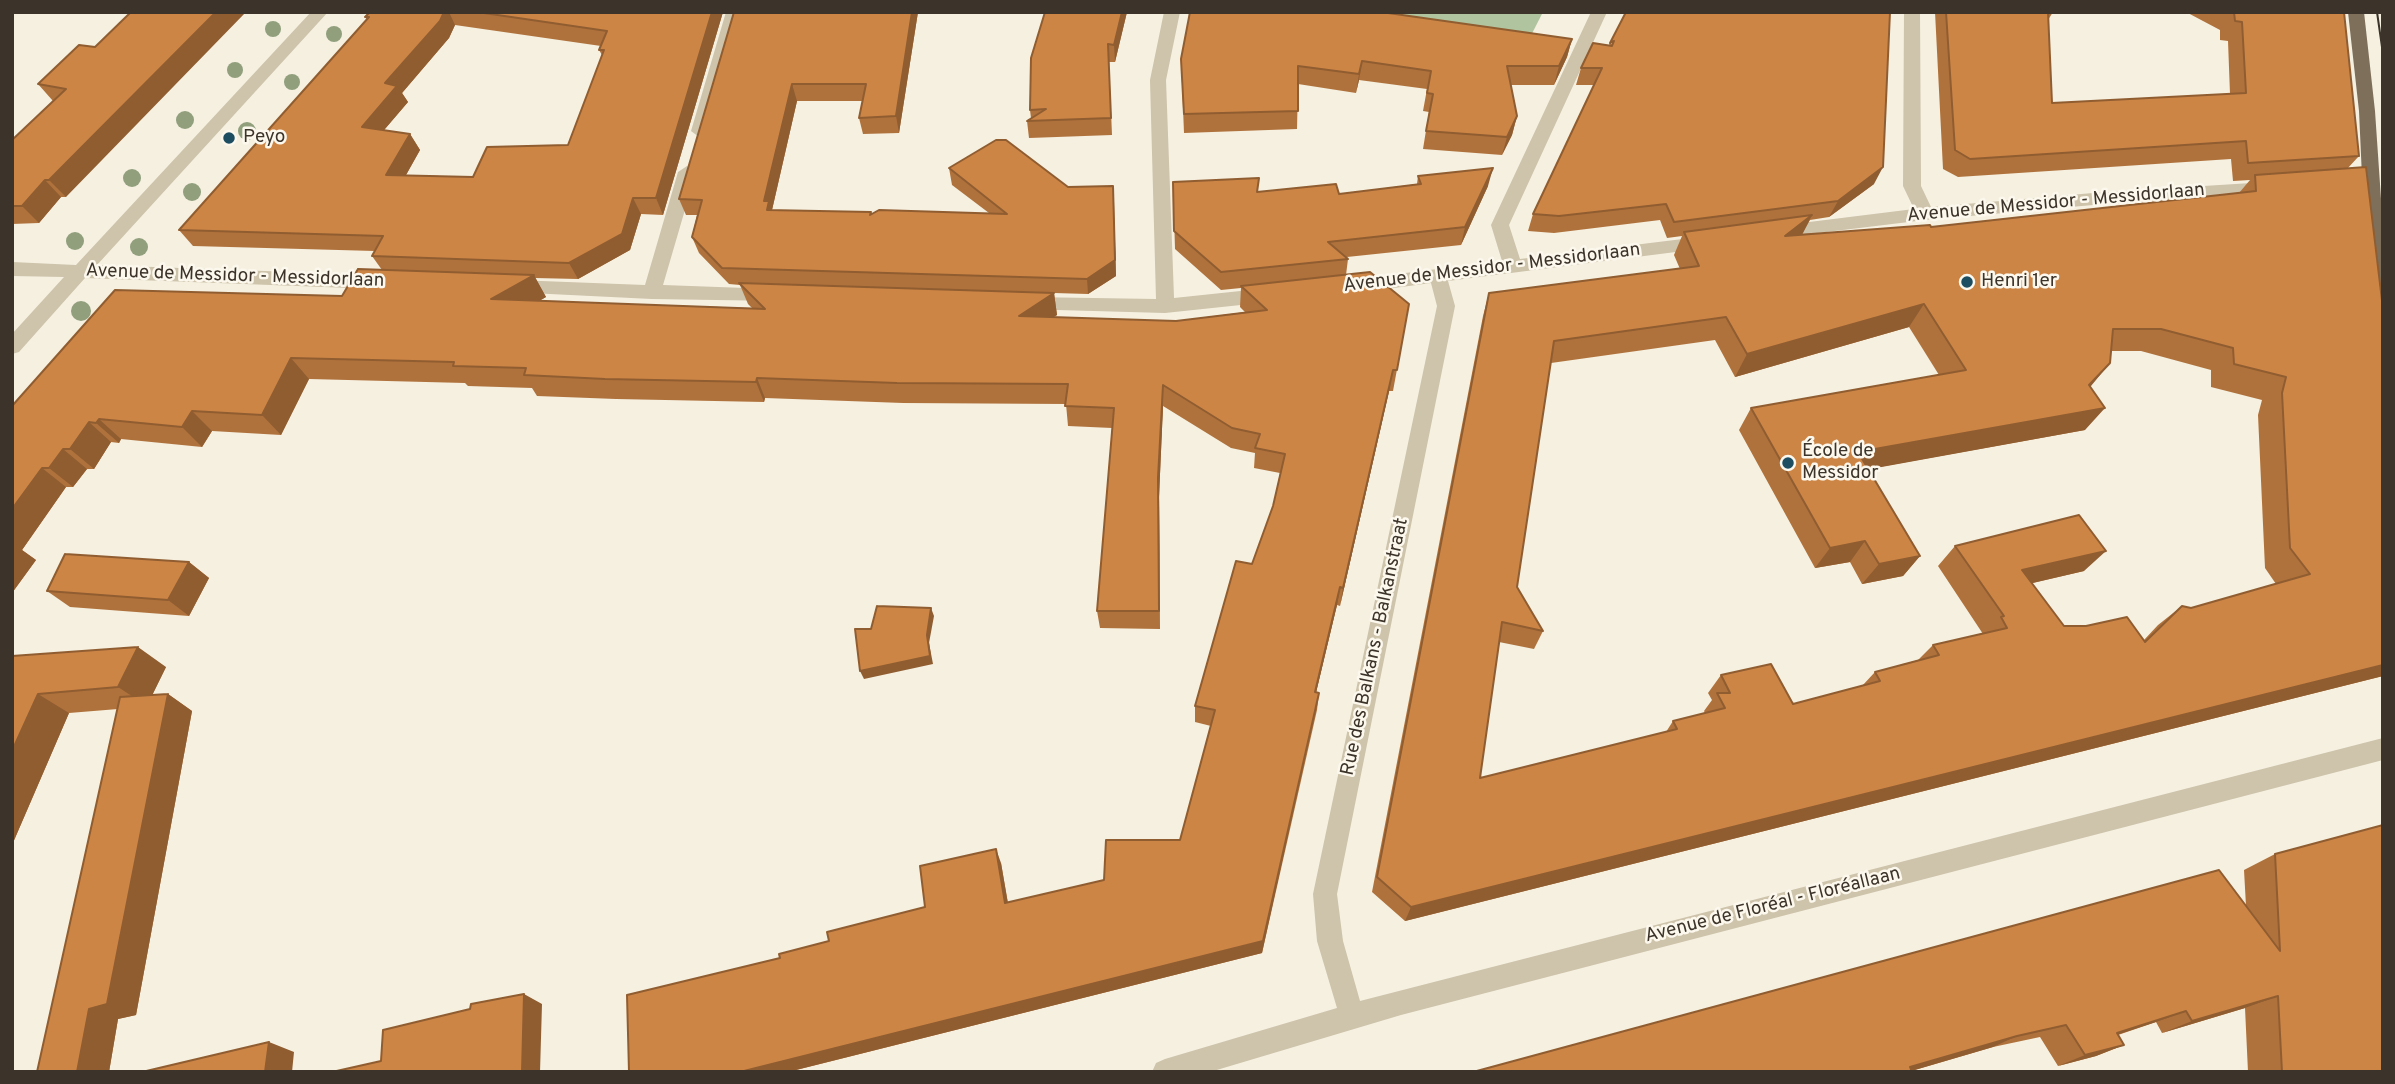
<!DOCTYPE html>
<meta charset="utf-8">
<style>
body{margin:0}
#map{position:relative;width:2395px;height:1084px;overflow:hidden;background:#f5f0e0;font-family:Overpass,sans-serif}
canvas{display:block}
.frame{position:absolute;inset:0;border:14px solid #3c342a;pointer-events:none}
</style>
<div id="map">
<canvas width="2395" height="1084"></canvas>
<div class="frame"></div>
</div>
<script>
const c = document.querySelector('canvas').getContext('2d');
c.lineJoin = 'round';
function fill(path, color) {
  c.fillStyle = color;
  c.fill(path, 'evenodd');
}
function toPath(rows) {
  const path = new Path2D();
  for (const r of rows) {
    path.moveTo(r[0], r[1]);
    for (let i = 2; i < r.length; i += 2) path.lineTo(r[i], r[i + 1]);
  }
  return path;
}
function trace(path, color, width, dash) {
  c.strokeStyle = color;
  c.lineWidth = width;
  c.lineCap = dash ? 'butt' : 'round';
  c.setLineDash(dash || []);
  c.stroke(path);
}
function drawText(font, color, halo, rows, align = 'center') {
  c.font = font + ' Overpass,sans-serif';
  c.lineWidth = 5;
  c.setLineDash([]);
  c.textBaseline = 'middle';
  c.strokeStyle = halo;
  c.fillStyle = color;
  for (const [text, x, y, turn = 0] of rows) {
    c.save();
    c.translate(x, y);
    c.rotate((+turn || 0) * Math.PI / 180);
    c.textAlign = isNaN(turn) ? turn : align;
    if (halo) c.strokeText(text, 0, 0);
    c.fillText(text, 0, 0);
    c.restore();
  }
}
fill(toPath([
 [1326,12,1543,12,1523,51]
]), '#b0c59f');
fill(toPath([
 [311,12,328,12,97,265,377,275,383,277,386,282,383,287,377,289,85,278,19,352,12,354,12,334,64,277,12,276,12,262,76,265,311,12],
 [726,12,742,12,707,131,699,137,691,131,726,12],
 [1164,12,1180,12,1166,80,1174,298,1269,288,1276,290,1278,295,1276,300,1269,302,1165,313,1022,309,1020,304,1022,299,1029,297,1156,299,1150,80,1164,12],
 [1591,12,1607,12,1509,225,1520,259,1707,236,1713,237,1716,242,1713,247,1707,248,1448,281,1455,306,1337,894,1343,941,1360,1001,2383,738,2383,760,1401,1015,1210,1072,1152,1072,1156,1063,1165,1059,1337,1008,1317,941,1313,894,1437,306,1431,283,1357,293,1351,291,1348,286,1351,281,1357,279,1502,261,1491,225,1591,12],
 [1904,12,1920,12,1921,186,1931,207,2093,193,2267,182,2276,188,2267,194,2093,205,1925,220,1777,238,1771,236,1768,232,1771,228,1777,226,1914,209,1903,186,1904,12],
 [687,166,696,172,663,285,773,289,780,291,782,296,780,301,652,299,509,292,506,287,509,282,515,280,645,285,678,172,687,166]
]), '#cec3ab');
fill(toPath([
 [2348,12,2364,12,2375,111,2383,228,2383,307,2376,305,2374,300,2364,221,2359,111,2348,12]
]), '#7e6f5b');
trace(toPath([
 [2377,12,2383,54]
]), '#3c342a', 2);
c.fillStyle = '#919f7d';
for (const [x, y, r] of [
 [273,29,8],
 [334,34,8],
 [235,70,8],
 [292,82,8],
 [185,120,9],
 [247,131,9],
 [132,178,9],
 [192,192,9],
 [75,241,9],
 [139,247,9],
 [81,311,10]
]) {
  c.beginPath();
  c.arc(x, y, r, 0, 2 * Math.PI);
  c.fill();
}
fill(toPath([
 [370,12,723,12,663,215,641,214,630,250,578,279,535,278,546,297,539,301,752,308,748,304,740,285,729,284,699,253,692,237,697,215,686,215,679,199,734,12,918,12,899,133,863,134,859,118,863,101,797,101,772,210,871,212,871,215,989,213,952,185,949,168,1068,187,1114,202,1116,276,1088,294,1054,293,1057,315,1053,317,1176,321,1245,312,1240,307,1241,288,1221,290,1175,249,1173,182,1258,192,1339,194,1417,184,1418,176,1488,186,1461,245,1347,257,1348,259,1346,275,1409,304,1393,391,1389,391,1340,606,1337,605,1316,693,1319,693,1317,710,1262,953,788,1072,629,1072,780,958,925,907,1001,863,1008,903,1104,880,1180,840,1211,726,1195,722,1195,706,1252,564,1273,506,1280,473,1254,468,1255,453,1231,448,1163,406,1159,497,1160,629,1100,628,1097,611,1112,428,1068,426,1066,404,903,403,765,398,764,402,616,399,537,396,532,388,468,386,465,383,309,379,281,435,212,431,202,447,121,439,119,443,111,442,94,469,87,469,73,487,66,487,22,550,36,560,12,593,12,406,342,296,382,270,372,256,375,251,193,246,179,230,367,20,365,17],
 [455,25,601,46,599,50,602,55,568,145,473,177,406,175,420,150,410,134,384,130,408,102,402,93,449,38],
 [1045,12,1127,12,1115,62,1109,62,1112,135,1029,138,1027,121,1031,118,1030,110],
 [1935,12,2053,12,2048,20,2052,103,2230,94,2228,41,2220,40,2220,30,2186,12,2344,12,2359,156,2347,169,2383,676,1405,921,1372,892,1483,316,1489,293,1680,269,1674,255,1682,236,1667,238,1660,220,1554,233,1528,231,1533,214,1594,85,1576,85,1581,68,1609,45,1610,43,1874,184,1829,217,1810,220,1802,234,1931,227,2239,193,2250,180,2233,181,2231,159,1958,177,1943,169],
 [1909,327,1939,375,1751,408,1739,430,1815,568,1850,562,1862,584,1903,576,1920,556,1868,469,2085,430,2090,387,2111,351,2141,351,2211,370,2211,387,2262,400,2258,415,2265,568,2276,584,2191,608,2182,606,2158,625,2144,640,2064,626,2032,583,2084,571,1955,546,1938,566,1983,634,1933,645,1918,660,1875,672,1862,686,1793,704,1721,675,1708,693,1712,700,1704,711,1705,713,1673,721,1666,732,1480,778,1499,642,1534,649,1543,631,1517,587,1551,363,1715,340,1735,377],
 [1572,39,1567,57,1554,85,1510,85,1517,116,1512,135,1502,155,1423,149,1429,112,1423,111,1427,89,1359,80,1356,93,1298,84,1297,129,1184,133,1181,59],
 [79,45,66,197,61,197,39,223,12,224,12,140,53,101,38,84],
 [189,562,209,578,189,616,70,607,47,591],
 [12,656,166,667,152,695,168,694,192,711,136,1015,118,1019,109,1072,37,1072,118,709,69,713,12,845],
 [2275,854,2383,1072,2248,1072,2245,1008,2162,1033,2156,1022,2118,1035,2124,1045,2096,1056,2058,1066,2040,1037,1993,1047,1911,1071,1473,1072,2246,906,2244,870]
]), '#b0723c');
fill(toPath([
 [216,12,246,12,66,197,49,180],
 [444,12,449,12,455,25,449,38,402,93,408,102,373,143,362,127,385,83],
 [712,12,723,12,663,215,656,198],
 [912,12,918,12,899,133,896,116],
 [1122,12,1127,12,1115,62,1114,45],
 [1572,39,1567,57,1554,85,1559,66],
 [1362,61,1359,80,1356,93,1359,74],
 [792,84,797,101,772,210,775,218,773,227,764,201],
 [1517,116,1512,135,1502,155,1507,137],
 [410,134,420,150,397,191,386,175],
 [1883,167,1874,184,1829,217,1838,201],
 [1493,168,1488,186,1461,245,1465,227],
 [45,180,61,197,39,223,22,206],
 [1113,186,1116,276,1088,294,1087,279],
 [633,198,641,214,630,250,578,279,569,263],
 [1812,215,1800,239,1785,236],
 [534,275,546,297,505,320,491,299],
 [1054,293,1057,315,1022,337,1019,316],
 [1924,304,1909,327,1735,377,1747,354],
 [291,358,309,379,281,435,262,415],
 [2110,363,2091,386,2069,407,2089,385],
 [1393,370,1389,391,1340,606,1343,588],
 [757,378,765,398,764,402,756,382],
 [1163,385,1163,406,1159,497,1160,629,1158,478],
 [2105,408,2085,430,1843,474,1858,452],
 [192,411,212,431,202,447,182,427],
 [99,419,121,439,119,443,96,423],
 [89,422,111,442,94,469,70,449],
 [63,449,87,469,73,487,49,468],
 [42,468,66,487,22,550,36,560,12,593,12,509],
 [1865,541,1850,562,1815,568,1830,548],
 [2106,551,2084,571,2003,590,2022,570],
 [1920,556,1903,576,1862,584,1879,564],
 [189,562,209,578,189,616,168,600],
 [1340,587,1337,605,1312,709,1315,692],
 [931,608,934,616,929,643,933,664,864,679,860,671],
 [138,647,166,667,147,706,118,687],
 [2383,665,2383,676,1405,921,1411,907],
 [1319,693,1262,953,788,1072,740,1072,1263,941],
 [38,694,69,713,12,845,12,751],
 [168,694,192,711,136,1015,118,1019,109,1072,77,1072,89,1009],
 [996,849,1001,863,1010,916,1005,903],
 [524,994,542,1004,540,1072,522,1072],
 [2278,996,2245,1008,2162,1033,2192,1021],
 [2186,1011,2156,1022,2089,1044,2117,1033],
 [2017,1036,1993,1047,1908,1072,1910,1067],
 [269,1042,294,1052,292,1072,265,1072],
 [2124,1045,2096,1056,2058,1066,2085,1055]
]), '#905d31');
const building = toPath([
 [131,12,216,12,49,180,45,180,22,206,12,206,12,140,66,89,38,84,79,45,95,47,131,12],
 [370,12,444,12,440,21,385,83,397,86,362,127,410,134,386,175,473,177,487,147,568,145,604,50,599,50,607,31,477,12,712,12,656,198,633,198,622,234,569,263,372,256,383,236,179,230,369,17,365,17,370,12],
 [734,12,912,12,896,116,859,118,866,84,792,84,764,201,769,201,767,210,871,212,870,215,879,210,1007,214,949,168,996,140,1006,140,1068,187,1113,186,1115,260,1087,279,722,268,692,237,702,200,679,199,734,12],
 [1045,12,1122,12,1114,45,1108,44,1111,118,1027,121,1046,109,1030,110,1031,58,1045,12],
 [1190,12,1381,12,1572,39,1559,66,1507,66,1517,116,1507,137,1426,131,1433,94,1427,93,1431,71,1362,61,1359,74,1298,66,1298,111,1184,114,1181,59,1190,12],
 [1626,12,1890,12,1883,167,1838,201,1674,222,1666,204,1559,216,1533,214,1602,68,1581,68,1593,43,1612,46,1614,41,1610,43,1626,12],
 [1946,12,2048,12,2052,103,2246,93,2242,22,2235,21,2234,12,2344,12,2359,156,2248,163,2246,141,1970,159,1955,150,1946,12],
 [2366,167,2383,309,2383,665,1411,907,1377,877,1489,293,1699,266,1684,232,1812,215,1785,236,1930,225,1931,227,2256,191,2255,175,2366,167],
 [1924,304,1966,370,1751,408,1830,548,1865,541,1879,564,1920,556,1858,452,2105,408,2089,385,2110,363,2113,329,2161,329,2233,348,2234,364,2286,377,2282,393,2290,548,2310,574,2191,608,2182,606,2145,642,2127,617,2086,626,2064,626,2022,570,2106,551,2079,515,1955,546,2004,616,2001,617,2007,628,1933,645,1939,655,1875,672,1880,681,1793,704,1771,664,1721,675,1730,693,1717,693,1725,708,1673,721,1677,729,1480,778,1502,622,1543,631,1517,587,1554,341,1726,317,1747,354,1924,304],
 [1493,168,1465,227,1328,242,1348,259,1221,272,1174,231,1173,182,1259,178,1257,192,1336,184,1339,194,1421,184,1418,176,1493,168],
 [358,269,534,275,491,299,765,309,739,283,1054,293,1019,316,1176,321,1267,310,1241,286,1370,272,1409,304,1397,370,1393,370,1343,588,1340,587,1315,692,1319,693,1263,941,740,1072,629,1072,627,995,780,958,779,954,829,941,827,932,925,907,920,866,996,849,1005,903,1104,880,1106,840,1180,840,1215,710,1195,706,1236,561,1252,564,1273,506,1285,454,1255,448,1260,434,1232,428,1163,385,1158,478,1159,611,1097,611,1114,408,1065,406,1068,384,897,383,757,378,756,382,605,379,524,375,526,368,453,366,454,362,291,358,262,415,192,411,182,427,99,419,96,423,89,422,70,449,63,449,49,468,42,468,12,509,12,406,115,290,342,296,358,269],
 [65,554,189,562,168,600,47,591,65,554],
 [877,606,931,608,927,635,930,656,860,671,855,629,871,629,877,606],
 [138,647,118,687,38,694,12,751,12,656,138,647],
 [168,694,107,1004,89,1009,77,1072,37,1072,120,697,168,694],
 [2383,825,2383,1072,2282,1072,2278,996,2192,1021,2186,1011,2117,1033,2124,1045,2085,1055,2066,1025,2017,1036,1910,1067,1912,1072,1473,1072,2219,870,2280,951,2275,854,2383,825],
 [524,994,522,1072,332,1072,381,1061,383,1030,470,1009,471,1004,524,994],
 [269,1042,265,1072,142,1072,269,1042]
]);
fill(building, '#cd8546');
trace(building, '#905d31', 2);
for (const [x, y, r, color] of [
 [229,138,7,"#1c4d61"],
 [1967,282,7,"#1c4d61"],
 [1788,463,7,"#1c4d61"]
]) {
  const dot = new Path2D();
  dot.arc(x, y, r, 0, 2 * Math.PI);
  c.fillStyle = color;
  c.fill(dot);
  trace(dot, '#fcf8ed', 2.5);
}
drawText('19px', '#3c342a', '#fcf8ed', [
 ["Peyo",243,138],
 ["Henri 1er",1981,282],
 ["École de",1802,452],
 ["Messidor",1802,474]
], 'left');
drawText('19px', '#3c342a', '#fcf8ed', [
 ["Avenue de Messidor - Messidorlaan",2056,204,-5],
 ["Avenue de Messidor - Messidorlaan",1492,269,-7],
 ["Avenue de Messidor - Messidorlaan",235,277,2],
 ["Rue des Balkans - Balkanstraat",1376,647,-78],
 ["Avenue de Floréal - Floréallaan",1773,906,-14]
]);
</script>
